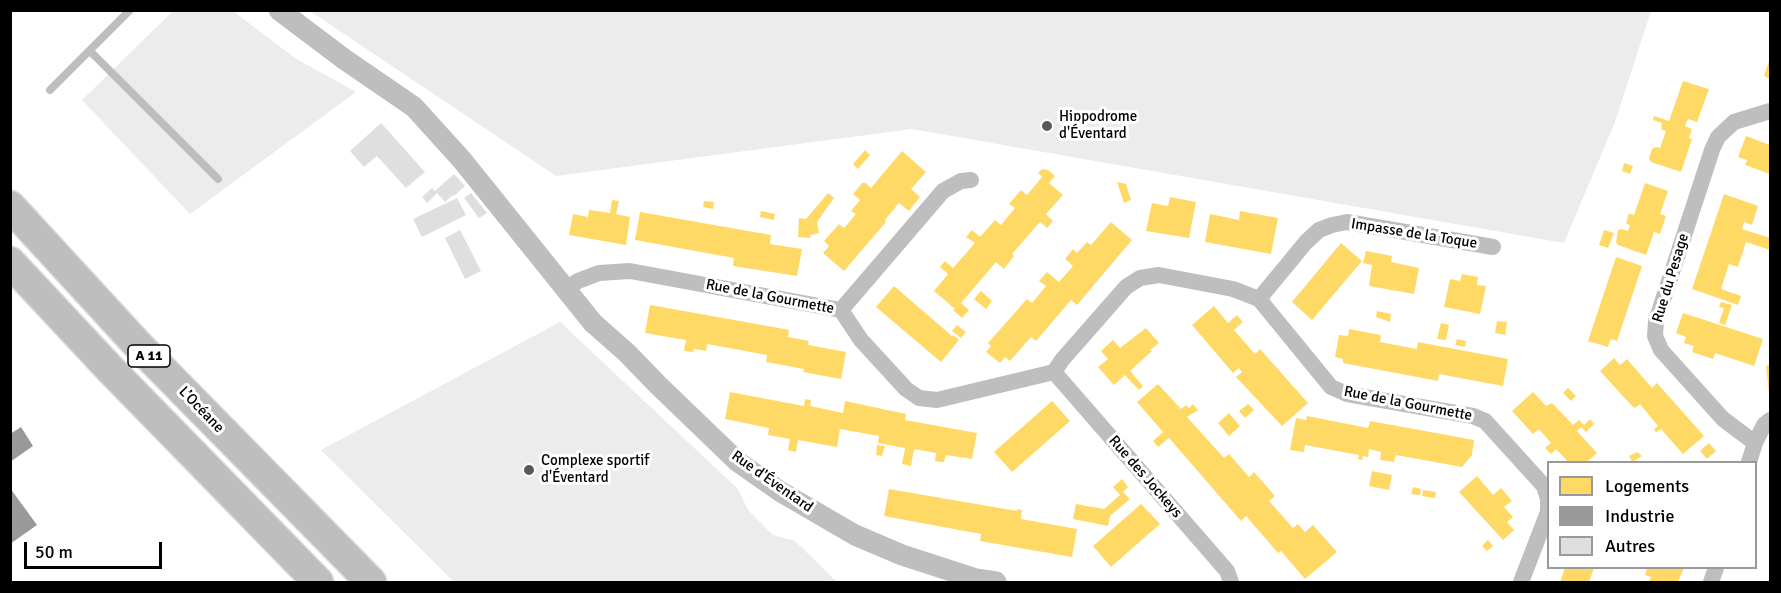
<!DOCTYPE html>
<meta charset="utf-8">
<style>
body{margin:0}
#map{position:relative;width:1781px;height:593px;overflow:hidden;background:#fff;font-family:Signika,sans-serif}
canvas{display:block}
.frame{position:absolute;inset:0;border:12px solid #000;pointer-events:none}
.legend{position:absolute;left:1547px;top:461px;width:210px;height:108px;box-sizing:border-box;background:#fff;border:2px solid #999;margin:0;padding:8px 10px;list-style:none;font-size:18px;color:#000}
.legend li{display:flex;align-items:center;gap:12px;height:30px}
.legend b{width:30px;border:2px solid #999}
.scale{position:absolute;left:24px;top:542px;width:138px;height:27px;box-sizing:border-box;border:3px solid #000;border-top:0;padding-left:8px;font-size:18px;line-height:21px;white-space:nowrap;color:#000;-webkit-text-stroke:4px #fff;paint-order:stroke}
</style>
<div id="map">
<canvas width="1781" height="593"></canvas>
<div class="frame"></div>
<ul class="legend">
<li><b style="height:16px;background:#ffd966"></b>Logements</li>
<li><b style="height:16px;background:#999"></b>Industrie</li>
<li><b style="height:16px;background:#dfdfdf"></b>Autres</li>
</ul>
<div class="scale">50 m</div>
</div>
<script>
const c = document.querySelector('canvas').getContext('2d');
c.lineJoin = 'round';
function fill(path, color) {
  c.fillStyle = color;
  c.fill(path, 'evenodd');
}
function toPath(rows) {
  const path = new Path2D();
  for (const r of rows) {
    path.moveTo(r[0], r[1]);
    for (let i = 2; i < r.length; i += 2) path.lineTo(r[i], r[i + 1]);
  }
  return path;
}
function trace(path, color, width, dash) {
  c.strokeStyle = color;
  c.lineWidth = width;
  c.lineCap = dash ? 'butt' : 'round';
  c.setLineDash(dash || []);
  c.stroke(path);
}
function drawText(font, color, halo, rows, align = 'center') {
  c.font = font + ' Signika,sans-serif';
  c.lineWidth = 6;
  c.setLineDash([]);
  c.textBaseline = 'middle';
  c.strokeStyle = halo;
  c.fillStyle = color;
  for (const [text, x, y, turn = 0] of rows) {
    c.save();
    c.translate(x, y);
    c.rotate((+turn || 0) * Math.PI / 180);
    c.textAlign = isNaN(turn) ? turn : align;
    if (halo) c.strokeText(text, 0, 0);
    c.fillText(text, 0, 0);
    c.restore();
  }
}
fill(toPath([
 [174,10,233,11,295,58,356,92,190,214,82,100],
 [310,11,1651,10,1651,11,1615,122,1564,243,912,129,556,176],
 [560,322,738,489,748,510,773,535,795,541,837,582,454,582,321,450]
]), '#ececec');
fill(toPath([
 [1770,58,1770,79,1764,76],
 [1683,81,1709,89,1697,122,1688,119,1685,126,1692,129,1689,138,1692,139,1681,172,1651,162,1649,158,1652,149,1656,147,1660,148,1666,131,1661,129,1662,123,1653,120,1654,116,1669,121],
 [1746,136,1770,145,1770,174,1745,165,1747,160,1738,157],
 [865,150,870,155,858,169,853,164],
 [902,151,926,172,911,189,920,197,909,211,899,203,885,220,886,222,844,271,823,253,829,246,824,241,839,224,844,228,856,214,851,211,860,200,853,194,862,183,866,183,871,188],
 [1624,163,1633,166,1630,174,1622,171],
 [1042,169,1048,170,1055,176,1049,183,1063,195,1046,214,1053,221,1047,228,1040,222,1012,254,1014,256,1004,269,996,262,961,303,969,310,962,318,953,310,955,309,934,291,948,274,940,267,945,261,953,268,975,243,966,237,972,230,980,237,995,220,1001,225,1015,208,1009,204,1021,190,1027,195,1042,177,1038,173],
 [1117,182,1126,184,1131,200,1124,203],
 [1645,183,1668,191,1660,214,1666,216,1660,234,1654,232,1646,255,1618,245,1616,242,1618,230,1621,229,1628,231,1630,225,1626,224,1629,213,1634,215],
 [828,193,834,198,817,222,819,233,810,235,811,238,798,237,799,218,806,219],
 [1724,194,1758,206,1752,225,1744,222,1742,229,1770,238,1770,250,1746,242,1738,267,1729,264,1721,289,1741,296,1738,305,1692,289],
 [1170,197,1196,202,1189,238,1146,231,1152,203,1168,206],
 [612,200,619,201,616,214,630,217,626,245,569,235,573,214,588,217,589,210,610,213],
 [704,201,714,202,713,209,703,207],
 [761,211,775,214,774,220,760,217],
 [1240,211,1278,218,1271,254,1205,242,1210,214,1239,220],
 [640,212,771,235,770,244,802,249,797,276,733,266,734,258,635,240],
 [1111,222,1132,240,1077,305,1071,300,1036,341,1031,337,1010,361,1005,357,1000,363,986,352,991,346,988,343,1027,299,1032,303,1046,286,1039,281,1047,272,1059,282,1073,266,1065,259,1073,249,1077,253,1087,242,1091,245],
 [1604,230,1614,233,1608,248,1599,245],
 [1341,243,1362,261,1312,320,1292,302],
 [1366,251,1392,256,1391,262,1419,268,1414,294,1369,286,1372,265,1363,263],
 [1616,257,1642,266,1617,341,1611,339,1608,347,1588,341],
 [1462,274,1478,277,1477,285,1486,286,1480,314,1444,307,1450,279,1460,281],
 [894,286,952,336,953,335,959,340,941,362,876,307],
 [981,291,992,301,986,309,974,299],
 [1721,302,1732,305,1725,325,1719,323,1724,308,1719,307],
 [650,305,779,328,789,330,788,337,809,341,808,345,846,352,841,379,803,372,804,369,766,362,767,355,707,344,706,351,694,349,693,352,684,351,686,340,645,333],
 [1214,306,1228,323,1237,315,1243,322,1234,330,1255,354,1260,349,1308,403,1282,426,1236,377,1242,372,1239,368,1233,373,1192,325],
 [1377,311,1391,314,1390,322,1376,317],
 [1683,313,1763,339,1754,366,1715,353,1713,359,1692,352,1694,346,1684,343,1686,337,1676,333],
 [1497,321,1507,322,1505,335,1495,333],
 [1441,323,1449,325,1446,340,1437,339],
 [957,325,966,332,961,338,952,331],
 [1146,328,1159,343,1150,350,1152,351,1130,371,1143,386,1139,390,1125,375,1114,385,1098,367,1108,359,1101,351,1113,340,1120,348],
 [1349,329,1381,335,1380,342,1411,348,1417,349,1418,342,1508,359,1503,386,1439,374,1438,381,1343,363,1343,359,1335,357,1339,335,1348,336],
 [1457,339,1466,341,1465,347,1455,345],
 [1614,358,1620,365,1627,359,1652,388,1657,383,1704,436,1683,454,1661,429,1656,433,1654,429,1658,426,1640,404,1635,408,1632,406,1600,371],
 [1770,365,1770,393,1769,393,1766,366],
 [1158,384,1181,409,1186,405,1189,408,1193,404,1198,410,1187,417,1224,458,1229,454,1249,477,1254,472,1275,496,1269,501,1293,528,1298,524,1305,532,1313,525,1337,552,1305,579,1281,551,1278,553,1246,516,1241,521,1169,438,1158,447,1153,441,1163,432,1137,402],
 [1568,388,1576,396,1571,401,1563,393],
 [730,392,804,406,805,399,811,400,810,406,843,413,845,401,906,414,905,420,977,433,972,459,946,455,944,462,940,462,935,461,936,453,914,449,911,466,902,464,905,448,878,443,879,436,840,429,837,447,798,440,796,452,788,450,790,439,768,435,769,428,725,419],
 [1533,392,1546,406,1552,403,1573,425,1579,420,1584,425,1590,419,1594,424,1586,432,1581,427,1577,431,1597,453,1587,462,1568,462,1556,449,1551,454,1545,448,1551,443,1539,429,1533,434,1512,411],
 [1052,401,1070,421,1012,472,994,452],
 [1248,404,1254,410,1245,418,1239,411],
 [1229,413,1240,426,1229,436,1218,423],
 [1307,416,1368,428,1370,421,1474,440,1472,455,1462,467,1396,455,1394,462,1380,460,1381,452,1369,449,1368,457,1363,456,1362,460,1358,459,1359,455,1305,445,1304,452,1290,450,1296,418,1306,420],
 [1709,443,1716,451,1707,459,1700,451],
 [877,445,885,446,882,456,876,455],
 [1637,452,1642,456,1632,462,1629,456],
 [1372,471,1392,475,1389,490,1369,486],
 [1477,476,1493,495,1501,488,1512,501,1504,507,1513,517,1507,522,1514,530,1503,540,1459,492],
 [1122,479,1128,487,1123,492,1130,499,1110,516,1108,526,1073,519,1076,504,1104,509,1120,495,1113,487],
 [1413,487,1421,489,1420,495,1411,494],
 [889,489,1017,511,1017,509,1022,510,1021,519,1077,529,1072,557,980,541,981,534,884,516],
 [1423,490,1436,492,1435,498,1422,496],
 [1141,504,1160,524,1111,567,1093,546],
 [1488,540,1493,546,1487,551,1482,546],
 [1565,568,1594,568,1589,582,1560,582],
 [1647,568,1684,568,1678,582,1649,582,1651,577,1645,575]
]), '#ffd966');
fill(toPath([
 [21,427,33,446,10,462,10,434],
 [10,488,37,525,10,544]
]), '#999');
fill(toPath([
 [381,123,425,172,406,188,377,156,364,167,350,151],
 [454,174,465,186,454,196,453,195,445,202,437,193,427,203,422,197,432,188,435,191],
 [471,193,487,213,479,218,464,198],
 [457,198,466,215,422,237,413,219],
 [460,230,481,271,465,279,445,238]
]), '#dfdfdf');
const motorway = toPath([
 [10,206,136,343,371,582],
 [10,262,110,369,318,582]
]);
trace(motorway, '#dbdbdb', 33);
trace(toPath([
 [90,51,218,179],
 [50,90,130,10]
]), '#bebebe', 8);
trace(toPath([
 [566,289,578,281,599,273,630,271,841,310,861,340,906,389,919,398,937,400,1054,372,1062,360,1126,287,1140,278,1159,275,1233,289,1259,299,1331,387,1347,394,1473,416,1485,421,1544,486,1548,499,1548,511],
 [1259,299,1306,242,1319,230,1332,225,1347,222,1493,247],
 [841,310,943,191,961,181,971,180],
 [1054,372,1227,571,1231,582],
 [1755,443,1723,419,1661,350,1655,336,1656,321,1712,150,1718,137,1734,122,1770,111],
 [1749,462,1755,443,1764,425,1770,420],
 [1521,582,1548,512],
 [1711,582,1716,568]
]), '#bebebe', 16);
trace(toPath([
 [279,10,344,59,414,107,462,160,593,323,627,353,658,385,738,462,781,492,855,535,902,555,976,579,996,582]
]), '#bebebe', 21);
trace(motorway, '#bebebe', 30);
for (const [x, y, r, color] of [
 [1047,126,6,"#595959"],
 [529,470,6,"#595959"]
]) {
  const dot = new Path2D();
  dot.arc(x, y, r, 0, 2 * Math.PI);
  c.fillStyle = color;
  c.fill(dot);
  trace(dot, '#fff', 2);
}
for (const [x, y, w] of [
 [149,356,42]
]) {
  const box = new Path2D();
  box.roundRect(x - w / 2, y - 11, w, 22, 4.5);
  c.fillStyle = '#fff';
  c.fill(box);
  trace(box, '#000', 1.5);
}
drawText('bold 14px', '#000', null, [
 ["A 11",149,356]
]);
drawText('15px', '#000', '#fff', [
 ["Hippodrome",1059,117],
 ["d'Éventard",1059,134],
 ["Complexe sportif",541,461],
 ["d'Éventard",541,478]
], 'left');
drawText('15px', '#000', '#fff', [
 ["Impasse de la Toque",1414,234,9],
 ["Rue du Pesage",1671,278,-73],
 ["Rue de la Gourmette",770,297,11],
 ["Rue de la Gourmette",1408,404,11],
 ["L’Océane",201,410,46],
 ["Rue des Jockeys",1145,477,49],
 ["Rue d'Éventard",772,482,35]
]);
</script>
